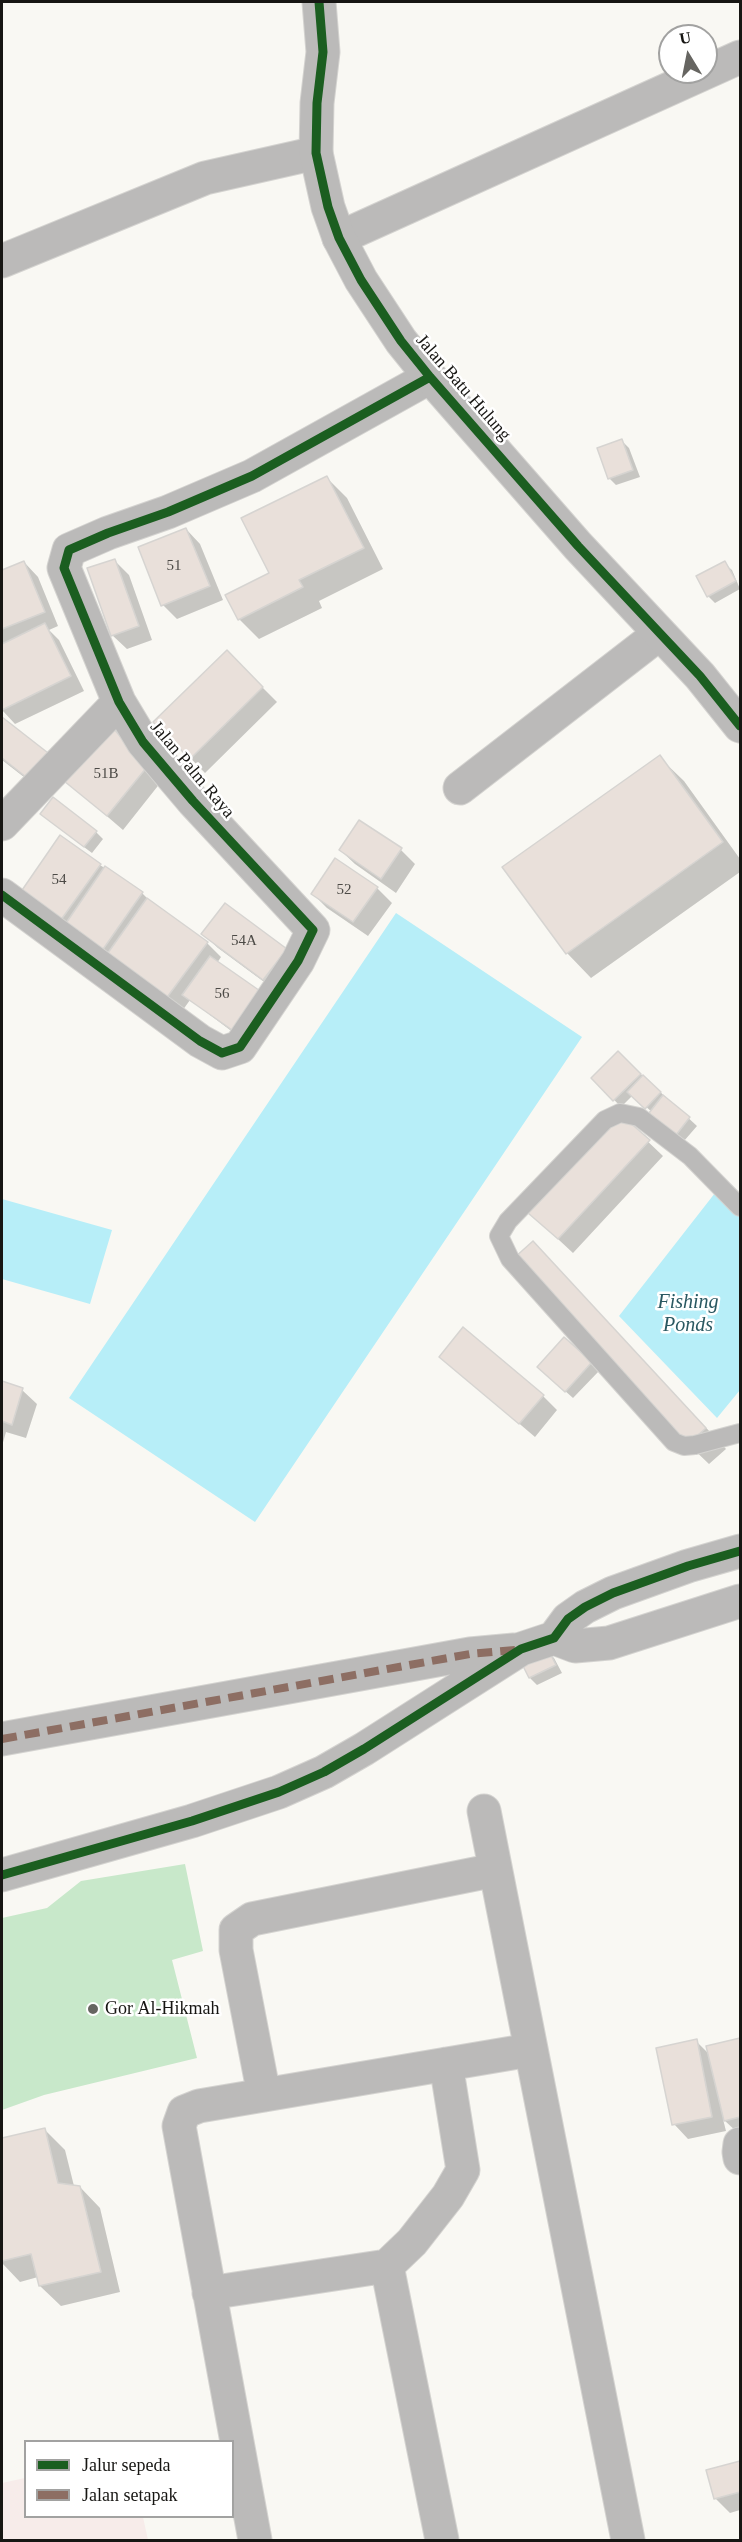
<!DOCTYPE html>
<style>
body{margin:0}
#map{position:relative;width:742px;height:2542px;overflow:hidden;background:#f9f8f3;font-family:Georgia,serif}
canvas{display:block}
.frame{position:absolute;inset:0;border:3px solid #171613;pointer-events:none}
.legend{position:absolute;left:24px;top:2440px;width:210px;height:78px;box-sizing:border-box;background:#fff;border:2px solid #a2a2a1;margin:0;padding:8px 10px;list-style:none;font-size:18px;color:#171613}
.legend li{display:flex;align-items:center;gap:12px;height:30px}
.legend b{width:30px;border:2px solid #a2a2a1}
.north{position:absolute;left:658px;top:24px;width:60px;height:60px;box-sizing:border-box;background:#fff;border:2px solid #a2a2a1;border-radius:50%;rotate:350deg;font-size:16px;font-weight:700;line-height:24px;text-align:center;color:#171613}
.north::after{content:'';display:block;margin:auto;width:21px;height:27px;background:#666561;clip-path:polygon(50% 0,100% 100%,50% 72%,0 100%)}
</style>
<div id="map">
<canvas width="742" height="2542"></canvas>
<div class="frame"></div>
<ul class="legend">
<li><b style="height:8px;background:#1b5e20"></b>Jalur sepeda</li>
<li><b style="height:8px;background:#8d6e63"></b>Jalan setapak</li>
</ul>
<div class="north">U</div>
</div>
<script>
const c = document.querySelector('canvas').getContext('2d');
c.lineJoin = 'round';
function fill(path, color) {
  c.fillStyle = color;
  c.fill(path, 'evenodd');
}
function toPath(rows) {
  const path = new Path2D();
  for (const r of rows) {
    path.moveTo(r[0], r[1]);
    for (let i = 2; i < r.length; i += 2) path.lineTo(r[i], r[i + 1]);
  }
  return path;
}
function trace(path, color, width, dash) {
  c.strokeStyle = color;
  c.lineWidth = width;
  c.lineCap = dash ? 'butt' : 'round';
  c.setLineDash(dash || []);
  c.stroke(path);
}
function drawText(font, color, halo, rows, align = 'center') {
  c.font = font + ' Georgia,serif';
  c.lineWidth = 5;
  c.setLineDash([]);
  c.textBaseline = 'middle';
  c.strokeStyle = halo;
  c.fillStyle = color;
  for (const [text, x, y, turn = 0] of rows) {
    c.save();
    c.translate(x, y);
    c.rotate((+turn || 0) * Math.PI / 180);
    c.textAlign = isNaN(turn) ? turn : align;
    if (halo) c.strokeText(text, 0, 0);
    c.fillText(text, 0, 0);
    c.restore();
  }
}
fill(toPath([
 [25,2478,26,2516,143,2517,148,2540,2,2540,2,2483]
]), '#f7ecea');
fill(toPath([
 [185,1864,203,1951,172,1960,197,2058,44,2095,2,2110,2,1918,47,1908,81,1881]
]), '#c8e8ca');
fill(toPath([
 [396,913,582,1037,255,1522,69,1398],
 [715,1193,740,1217,740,1390,717,1418,619,1316],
 [2,1199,112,1230,90,1304,2,1279]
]), '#b7eef8');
fill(toPath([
 [622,441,629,448,640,477,616,485,609,478],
 [327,478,347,498,383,569,319,601,322,608,259,639,239,619,271,574],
 [186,529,200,544,223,600,177,619,163,605],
 [114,560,129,575,152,640,127,649,112,635],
 [24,562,38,577,58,626,49,630,59,640,84,691,15,724,2,710,2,571],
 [724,563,732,570,740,589,715,603,708,596],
 [227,652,277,702,205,773,155,722],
 [2,719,51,757,47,795,2,760],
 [127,744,161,782,123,830,66,781],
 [659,757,684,781,740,859,740,872,591,978,567,953],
 [49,821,96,832,103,839,92,853],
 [340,850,401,850,415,864,396,893,355,864],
 [100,865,142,893,153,904,207,943,221,957,217,963,250,1045,190,1000,180,1014,34,910],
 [377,888,392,903,368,936,327,908,313,894],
 [225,905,300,964,279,993,218,948,203,934],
 [618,1053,697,1126,684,1141,633,1095,621,1107,593,1078],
 [621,1116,663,1156,573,1253,545,1227],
 [533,1243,726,1449,709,1464,688,1444],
 [565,1340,599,1371,573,1398,546,1374],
 [441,1357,543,1396,557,1410,535,1437],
 [2,1383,22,1390,37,1404,26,1438,6,1432,2,1446],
 [547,1651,554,1658,562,1673,537,1685,530,1678],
 [740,2040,740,2135,723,2119,726,2131,688,2139,674,2124,696,2041,710,2055,708,2047],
 [44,2129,65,2150,74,2186,80,2187,100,2208,120,2292,61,2306,40,2286,38,2277,20,2282,2,2263,2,2139],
 [740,2462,740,2510,730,2513,715,2498,708,2471]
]), '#0003');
const building = toPath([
 [622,439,633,470,608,479,597,448,622,439],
 [327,476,364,548,299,580,303,587,238,620,225,595,269,573,241,518,327,476],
 [186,528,210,586,161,606,138,547,186,528],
 [115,559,139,626,111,636,87,568,115,559],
 [24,561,45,612,2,629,2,570,24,561],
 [725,561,736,581,707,597,696,576,725,561],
 [45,623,71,676,2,710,2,644,45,623],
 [227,650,263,687,190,759,153,722,227,650],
 [2,717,52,756,31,781,2,758,2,717],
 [113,728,147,767,107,816,64,781,113,728],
 [660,755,723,842,566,954,502,867,660,755],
 [53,797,97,831,84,847,40,814,53,797],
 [359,820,402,848,381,879,339,850,359,820],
 [60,835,101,864,58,924,18,896,60,835],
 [335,858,378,887,353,922,311,894,335,858],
 [105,866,143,892,99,955,62,929,105,866],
 [147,898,208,942,165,1000,105,957,147,898],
 [225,903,287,949,263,980,201,934,225,903],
 [210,956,263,993,235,1032,182,995,210,956],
 [618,1051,641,1074,613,1101,591,1078,618,1051],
 [643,1075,661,1092,645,1109,627,1092,643,1075],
 [663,1095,690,1117,676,1135,649,1113,663,1095],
 [620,1114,650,1140,558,1239,528,1213,620,1114],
 [533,1241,706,1428,687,1445,514,1258,533,1241],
 [463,1327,544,1395,519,1424,439,1357,463,1327],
 [564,1337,592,1362,565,1392,537,1367,564,1337],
 [2,1381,23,1388,12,1425,2,1421,2,1381],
 [548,1649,556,1665,529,1678,521,1662,548,1649],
 [740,2038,740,2117,724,2121,706,2046,740,2038],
 [697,2039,712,2117,672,2125,656,2048,697,2039],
 [45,2128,58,2183,80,2186,101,2272,39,2286,31,2254,2,2261,2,2138,45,2128],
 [740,2461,740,2492,714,2499,706,2470,740,2461]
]);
fill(building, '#e9e0da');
trace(building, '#d6d4d1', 1.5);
const service = toPath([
 [740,1207,690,1156,639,1117,620,1113,605,1120,508,1221,499,1236,510,1259,674,1442,684,1446,695,1445,740,1433]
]);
const minor = toPath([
 [339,238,740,57],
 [2,261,205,178,316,153],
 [460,788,659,634],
 [2,824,119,702],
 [2,895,200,1041,222,1053,240,1047,298,961,313,930,193,801,143,742,119,702,64,568,69,550,108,533,168,512,252,476,430,377],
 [554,1638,575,1646,609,1643,740,1601],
 [2,1739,470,1654,514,1650],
 [484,1811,628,2540],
 [2,1875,192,1821,279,1792,324,1772,364,1749,521,1649,554,1638,568,1619,585,1607,613,1593,688,1566,740,1551],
 [264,2095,236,1950,236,1930,252,1919,495,1870],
 [740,2144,739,2152,740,2158],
 [387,2266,442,2540],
 [209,2293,387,2266,412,2242,448,2196,463,2170,446,2064],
 [255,2540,179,2126,184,2112,199,2106,530,2050]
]);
const tertiary = toPath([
 [319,2,323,52,317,103,316,153,328,207,339,238,361,280,401,341,430,377,578,546,700,676,740,726]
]);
trace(service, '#d4d3d0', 20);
trace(minor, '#d4d3d0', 35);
trace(tertiary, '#d4d3d0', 35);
trace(service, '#bbbab9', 18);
trace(minor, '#bbbab9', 33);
trace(tertiary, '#bbbab9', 33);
trace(toPath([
 [2,1739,470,1654,515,1650]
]), '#8d6e63', 8, [15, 8]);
trace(toPath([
 [319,2,323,52,317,103,316,153,328,207,339,238,361,280,401,341,430,377,578,546,700,676,740,726],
 [2,895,200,1041,222,1053,240,1047,298,961,313,930,193,801,143,742,119,702,64,568,69,550,108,533,168,512,252,476,430,377],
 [2,1875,192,1821,279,1792,324,1772,364,1749,521,1649,554,1638,568,1619,585,1607,613,1593,688,1566,740,1551]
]), '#1b5e20', 9);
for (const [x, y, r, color] of [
 [93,2009,6,"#666561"]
]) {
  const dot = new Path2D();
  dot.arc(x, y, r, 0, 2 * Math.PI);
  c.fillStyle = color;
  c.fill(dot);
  trace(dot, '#fff', 2);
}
drawText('15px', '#4c4a46', null, [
 ["51",174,566],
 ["51B",106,774],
 ["54",59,880],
 ["52",344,890],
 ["54A",244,941],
 ["56",222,994]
]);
drawText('18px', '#171613', '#fff', [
 ["Jalan Batu Hulung",463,388,49],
 ["Jalan Palm Raya",192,770,50]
]);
drawText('18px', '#171613', '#fff', [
 ["Gor Al-Hikmah",105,2009]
], 'left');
drawText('italic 20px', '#2a5861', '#fff', [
 ["Fishing",688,1303],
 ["Ponds",688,1326]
]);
</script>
